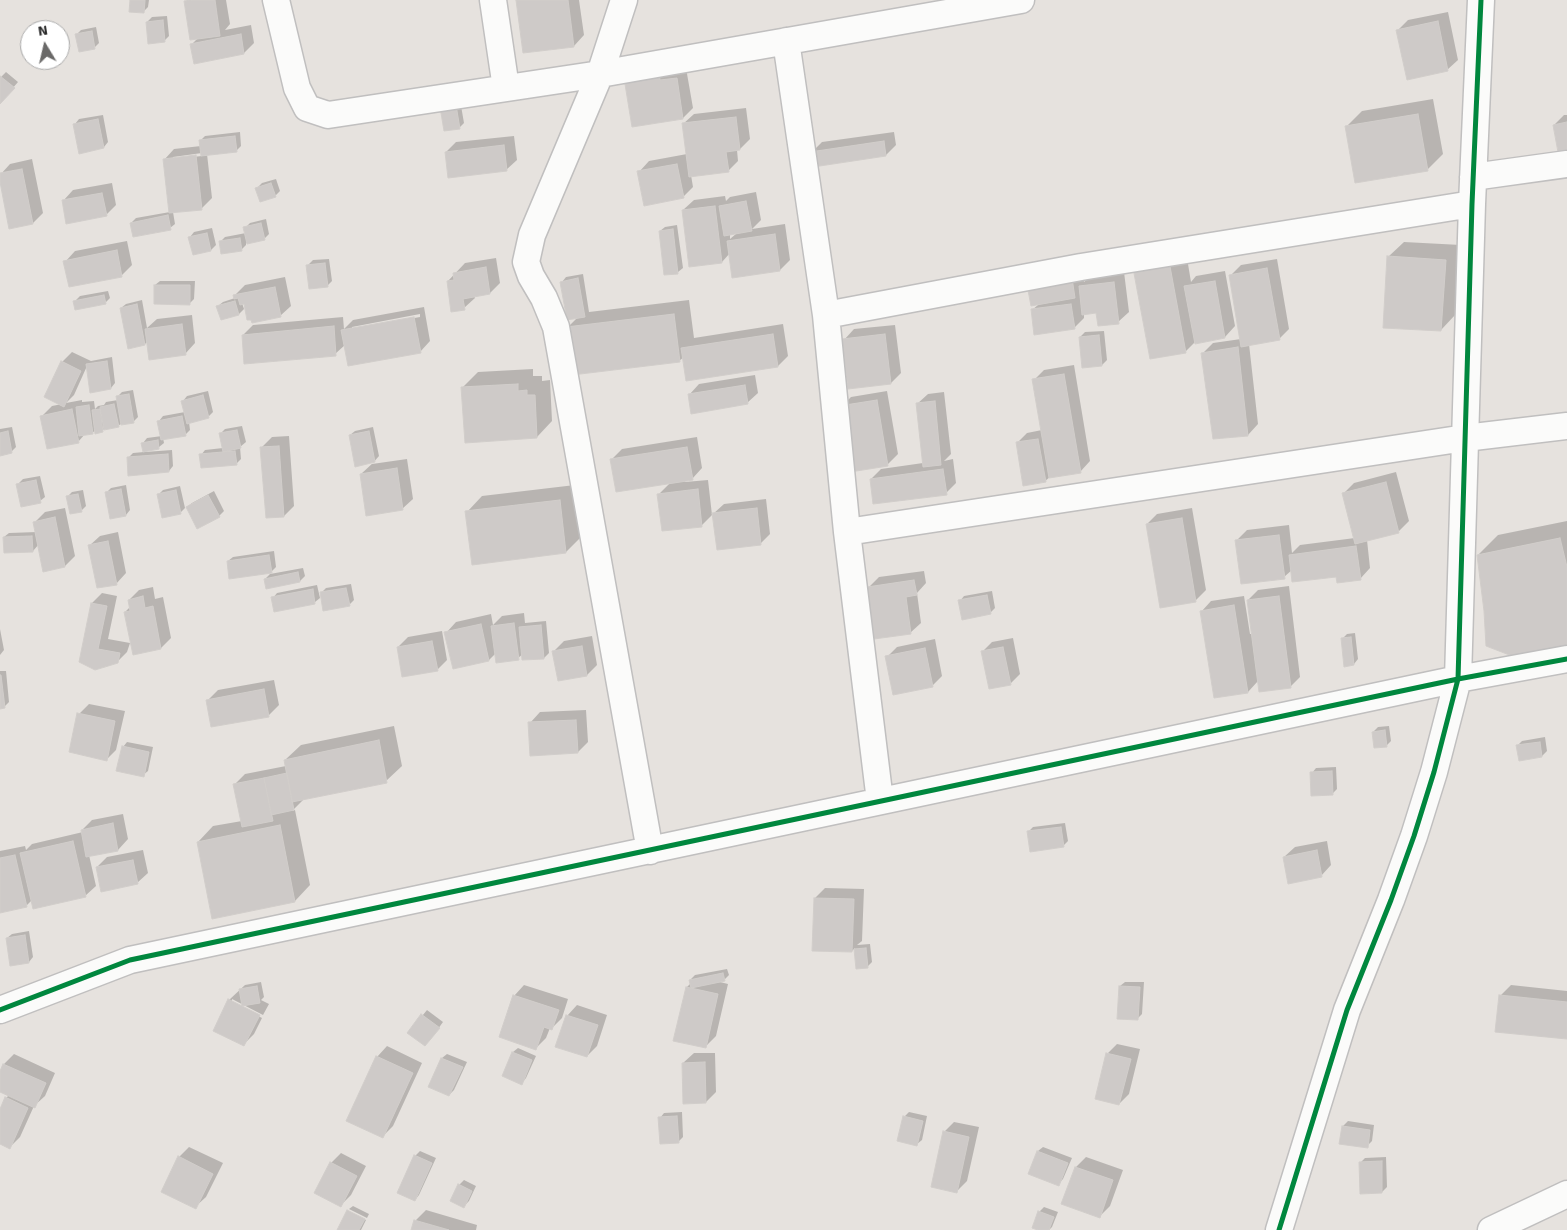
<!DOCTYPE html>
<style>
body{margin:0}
#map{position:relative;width:1567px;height:1230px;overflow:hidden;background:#e6e2de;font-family:Signika,sans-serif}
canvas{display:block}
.north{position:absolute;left:20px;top:20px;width:50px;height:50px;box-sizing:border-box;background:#fff;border:1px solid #a9a9a9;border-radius:50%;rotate:351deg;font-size:14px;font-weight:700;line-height:20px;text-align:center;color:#282828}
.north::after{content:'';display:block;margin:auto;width:18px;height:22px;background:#6a6968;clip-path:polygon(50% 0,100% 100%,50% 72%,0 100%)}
</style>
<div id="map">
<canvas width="1567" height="1230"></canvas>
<div class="north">N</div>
</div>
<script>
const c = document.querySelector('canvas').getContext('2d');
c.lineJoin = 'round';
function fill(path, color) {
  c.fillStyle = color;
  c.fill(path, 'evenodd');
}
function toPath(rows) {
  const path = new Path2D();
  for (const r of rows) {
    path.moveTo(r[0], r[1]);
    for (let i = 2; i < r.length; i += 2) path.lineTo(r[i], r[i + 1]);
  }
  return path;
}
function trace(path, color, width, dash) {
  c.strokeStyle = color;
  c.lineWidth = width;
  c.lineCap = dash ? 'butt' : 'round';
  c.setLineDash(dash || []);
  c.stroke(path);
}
fill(toPath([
 [131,0,149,0,148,7,143,12],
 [187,0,226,0,230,24,225,30,251,25,254,43,244,53,192,44,198,38,186,2],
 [517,0,579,0,584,35,574,46],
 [1448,12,1458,60,1447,70,1398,30,1408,20],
 [167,16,169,36,164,41,147,22,152,17],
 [96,27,99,43,95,47,76,35,81,30],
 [636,68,686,68,693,108,683,118],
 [6,72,18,82,0,103,0,78],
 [459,94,464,123,459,128,440,102],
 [1433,99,1443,154,1427,170,1346,127,1362,111],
 [746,108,750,139,740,149,737,150,738,161,728,171,691,175,693,187,683,197,639,172,649,161,687,154,683,124,694,114],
 [103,115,108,142,104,147,75,124,79,119],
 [1564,115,1567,115,1567,161,1554,125],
 [240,132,241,146,236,151,207,154,212,198,202,208,173,212,175,224,170,228,131,223,136,218,170,212,164,160,174,149,201,146,201,140,205,136],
 [202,153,202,156,173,159,173,157],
 [894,132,896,145,886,155,812,152,822,142],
 [514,136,517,160,506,170,446,152,456,142],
 [32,159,43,213,33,223,0,175,10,164],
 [276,179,280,191,275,196,257,188,262,183],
 [112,183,116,205,106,215,63,201,73,190],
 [756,192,761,220,752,229,785,224,790,260,780,270,730,253,722,262,683,210,694,200,725,196,726,201,730,197],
 [737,233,730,239,730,234],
 [266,219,269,234,264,239,246,243,246,245,241,250,220,242,225,237,246,233,245,228,250,223],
 [677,225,683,268,678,272,660,231,665,227],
 [212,228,216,245,211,250,194,254,190,237,194,232],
 [127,241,132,265,122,275,65,262,75,251],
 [1404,242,1461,245,1456,314,1441,330,1388,257],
 [1185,246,1191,282,1196,276,1225,271,1235,326,1225,337,1195,342,1185,352,1150,253],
 [496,258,500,283,490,293,474,296,475,298,464,308,448,281,465,263],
 [329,259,332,281,327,286,308,265,313,260],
 [1277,259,1289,329,1279,339,1249,344,1258,424,1248,435,1203,353,1213,343,1241,339,1231,275,1241,265],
 [1082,268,1084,282,1090,276,1124,272,1129,312,1118,322,1097,312,1084,314,1084,318,1074,328,1032,310],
 [583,274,589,312,689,300,694,338,783,324,788,356,778,366,684,357,679,361,567,328,578,317,562,282,566,277],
 [285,277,291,306,280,316,245,302,242,303,244,309,239,314,222,319,218,306,223,302,235,298,235,295,245,285],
 [160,281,195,281,194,299,190,303,155,285],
 [108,291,110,298,105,303,75,301,80,296],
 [142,300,147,328,157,319,192,315,195,343,185,354,148,341,145,344,121,308,126,304],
 [424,307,430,341,420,352,345,345,335,354,243,335,253,325,343,317,344,329,353,320],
 [420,314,420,317,352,329,352,327],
 [895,325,901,373,891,383,844,340,854,329],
 [1104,331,1107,360,1102,365,1080,337,1085,332],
 [72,352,91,361,112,357,115,383,111,388,87,366,74,395,66,403,82,400,82,402,94,401,95,409,98,406,104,405,106,402,118,400,117,397,122,392,133,390,138,417,133,422,122,423,118,426,105,428,102,431,96,430,92,433,85,434,78,442,42,416,52,406,62,404,62,362],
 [1074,365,1090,461,1080,472,1050,477,1045,481,1017,443,1027,433,1042,430,1034,380,1044,370],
 [533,369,533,376,542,376,542,381,550,380,552,421,537,437,462,388,478,372],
 [755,375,758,393,747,403,689,395,699,384],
 [208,391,213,412,208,417,189,422,190,430,185,435,163,438,164,443,159,447,145,450,145,452,172,450,173,466,169,471,128,458,133,453,144,452,143,443,147,438,162,436,159,421,163,416,185,412,183,401,187,396],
 [887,391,898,454,887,465,841,407,851,397],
 [944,392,951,454,944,461,953,459,956,483,946,493,871,479,881,469,923,463,917,404,928,394],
 [242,426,246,442,240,447,241,459,236,464,201,455,205,450,223,448,220,434,225,429],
 [12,427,16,447,11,452,0,454,0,429],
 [373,427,379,456,372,464,407,459,413,499,402,509,361,474,374,462,350,435,355,431],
 [289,436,294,506,284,516,262,447,272,437],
 [697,437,702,468,692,479,684,480,685,482,708,480,712,515,701,526,659,494,671,482,612,459,622,449],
 [1396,472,1409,521,1399,531,1367,540,1370,568,1360,579,1292,570,1284,577,1236,541,1247,530,1289,525,1292,553,1300,545,1355,538,1343,494,1354,483],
 [40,476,45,497,40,501,18,484,23,479],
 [126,485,130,510,126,515,106,493,111,488],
 [575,485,581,537,566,552,467,512,482,496],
 [180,486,185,508,180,513,158,495,163,490],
 [83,490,86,506,82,510,67,497,72,492],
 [214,491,224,511,219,516,198,527,187,507,192,503],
 [766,499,770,534,760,544,713,514,724,504],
 [65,508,75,556,65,566,39,544,33,551,4,537,9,533,37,532,35,522,45,512],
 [1192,508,1206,590,1195,601,1147,524,1157,514],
 [1567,521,1567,651,1485,611,1478,555,1498,535],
 [118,532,126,573,116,584,89,546,100,536],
 [274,551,276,567,271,572,228,561,233,557],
 [303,568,305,576,300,581,267,588,265,579,270,574],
 [924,571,926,583,917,593,921,623,910,633,869,587,879,577],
 [351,584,354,600,349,605,321,593,326,588],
 [317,585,320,598,315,602,273,598,277,593],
 [1289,586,1300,677,1290,687,1258,681,1248,692,1201,612,1211,601,1244,596,1250,634,1252,634,1248,600,1258,590],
 [153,587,155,599,163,597,171,638,161,648,134,654,125,612,130,607,129,600,139,590],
 [992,591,995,608,990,613,960,601,964,596],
 [102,593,117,596,108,639,130,643,127,652,117,662,95,668,92,603],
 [524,613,525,623,546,621,549,653,544,658,523,659,523,654,518,658,496,653,489,660,454,668,446,633,456,622,491,614,493,625,502,616],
 [0,629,4,650,0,655],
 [442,631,447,660,437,670,398,647,408,637],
 [1355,633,1358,659,1354,664,1342,639,1347,634],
 [592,636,597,665,587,675,559,680,554,651,564,641],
 [1013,638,1020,674,1010,684,982,652,992,642],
 [935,639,942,676,932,686,887,657,897,647],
 [0,671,6,671,9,702,4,707,0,707],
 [274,680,279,705,269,715,208,700,218,690],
 [89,704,125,711,116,750,106,760,79,714],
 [586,710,588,742,578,752,530,723,540,712],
 [394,726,402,766,386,781,304,799,292,811,295,810,310,885,295,901,198,842,213,826,242,821,235,784,245,774,286,766,285,760,301,745],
 [1389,726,1391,741,1386,746,1373,732,1378,727],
 [1545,737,1547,751,1542,756,1520,759,1518,745,1522,741],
 [127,742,153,747,148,771,143,775,123,747],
 [1336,767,1337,789,1332,794,1312,773,1316,768],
 [123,814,128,839,118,850,89,855,96,886,85,896,32,900,26,906,0,912,0,851,25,846,26,850,32,844,83,832,82,830,92,820],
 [1065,823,1068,841,1063,846,1028,832,1033,827],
 [1327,841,1331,865,1321,876,1284,857,1295,847],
 [143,850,148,873,137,883,97,867,107,857],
 [825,888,864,889,862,941,857,945,870,944,872,962,867,967,857,968,855,948,852,951,815,898],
 [29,931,33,957,29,962,7,938,12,934],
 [727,969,729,975,724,980,716,981,728,984,716,1036,705,1047,687,987,691,983,690,980,695,975],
 [261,982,264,997,261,1000,269,1004,263,1015,232,999,232,1002,262,1018,254,1034,244,1044,229,1000,245,985],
 [1125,982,1144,982,1142,1014,1137,1019,1120,986],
 [524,985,568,999,562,1018,552,1028,550,1028,546,1038,536,1048,514,996],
 [1511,985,1567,991,1567,1037,1500,996],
 [577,1005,607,1015,597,1046,587,1056,567,1016],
 [427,1010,443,1022,430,1040,409,1032],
 [1117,1044,1140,1049,1129,1094,1119,1104,1107,1054],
 [387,1046,422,1063,393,1126,382,1137,377,1057],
 [518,1048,536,1056,526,1078,522,1083,513,1052],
 [694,1053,715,1053,716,1092,706,1102,683,1063],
 [14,1054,55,1073,45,1096,34,1106,20,1137,10,1147,0,1143,0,1112,6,1098,9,1095,0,1091,0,1074,4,1064],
 [447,1054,467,1062,454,1090,449,1095,429,1086,442,1058],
 [682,1112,683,1137,678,1142,660,1118,664,1113],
 [909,1112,927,1116,922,1140,917,1144,904,1117],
 [1348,1121,1374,1125,1372,1141,1367,1146,1343,1126],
 [954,1122,979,1127,967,1181,957,1191,944,1132],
 [189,1147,223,1163,206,1197,195,1207,179,1157],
 [1043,1147,1072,1158,1063,1179,1058,1184,1038,1151],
 [420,1151,436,1158,419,1195,415,1200,415,1156],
 [341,1153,366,1166,351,1195,341,1205,331,1163],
 [1086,1157,1123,1170,1110,1206,1100,1216,1076,1167],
 [1386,1157,1387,1187,1382,1192,1360,1163,1365,1158],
 [464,1180,476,1186,469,1201,464,1206,459,1185],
 [353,1206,369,1214,367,1218,349,1209],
 [1044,1207,1058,1212,1052,1227,1049,1230,1041,1230,1039,1212],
 [426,1210,477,1225,476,1230,413,1230,415,1221],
 [348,1211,366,1220,361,1230,338,1230]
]), '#0003');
const building = toPath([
 [130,0,145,0,144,13,129,12,130,0],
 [192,0,215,0,220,36,190,40,184,1,192,0],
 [516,0,568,0,574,47,523,53,516,0],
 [163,20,165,42,148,44,146,22,163,20],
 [1438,21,1448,71,1407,80,1396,30,1438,21],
 [92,31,95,49,79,52,75,34,92,31],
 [241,34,244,54,194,64,190,44,241,34],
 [659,73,660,80,677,78,683,119,632,127,624,78,659,73],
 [0,76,15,88,0,104,0,76],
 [455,99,460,129,444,131,439,101,455,99],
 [1418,114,1428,171,1355,183,1345,126,1418,114],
 [736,117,740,150,726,152,729,172,689,177,682,123,736,117],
 [98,119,104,148,79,154,73,124,98,119],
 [1567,122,1567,162,1560,163,1553,125,1567,122],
 [235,136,237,152,201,156,199,140,235,136],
 [884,141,886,156,813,167,810,152,884,141],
 [504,145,507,171,448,178,445,152,504,145],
 [196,155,202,210,169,213,163,159,196,155],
 [677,164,684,198,644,206,637,171,677,164],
 [22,169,33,224,9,229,0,182,0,173,22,169],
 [271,183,276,197,260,202,255,188,271,183],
 [102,193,107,216,66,224,62,200,102,193],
 [746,201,752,231,724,236,719,206,746,201],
 [715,206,722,263,689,267,682,210,715,206],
 [168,215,171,230,133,237,130,223,168,215],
 [261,223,265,240,247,244,243,227,261,223],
 [673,229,678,274,664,275,659,231,673,229],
 [207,233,211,251,193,255,188,237,207,233],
 [775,234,780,271,732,278,727,241,775,234],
 [240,238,242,251,221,254,219,241,240,238],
 [117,250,122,277,69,287,63,261,117,250],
 [1387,256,1446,260,1441,331,1383,328,1387,256],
 [1169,261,1186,353,1150,359,1133,268,1169,261],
 [325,263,328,287,309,289,306,265,325,263],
 [486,267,490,294,463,299,465,310,451,312,447,281,454,280,453,273,486,267],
 [1267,268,1280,340,1241,347,1229,275,1267,268],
 [578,278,585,317,567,320,560,282,578,278],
 [1072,278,1075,298,1031,306,1027,285,1072,278],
 [1215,281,1225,338,1195,344,1184,286,1215,281],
 [1114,282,1119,324,1098,326,1096,313,1082,315,1079,286,1114,282],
 [154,285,190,285,190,305,154,304,154,285],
 [275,287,281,317,252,323,251,320,247,320,244,304,240,305,238,298,234,299,233,295,275,287],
 [104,295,106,304,75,310,73,301,104,295],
 [235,301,239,315,221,320,216,306,235,301],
 [137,304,145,345,128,349,120,308,137,304],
 [1071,304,1075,329,1034,335,1031,309,1071,304],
 [674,314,680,362,572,375,566,327,674,314],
 [414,317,421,353,348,366,341,330,414,317],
 [182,324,186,355,149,360,145,329,182,324],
 [334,326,336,356,244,364,242,335,334,326],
 [773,334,778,367,686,381,681,348,773,334],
 [885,334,891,384,848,389,842,339,885,334],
 [1099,335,1102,366,1082,368,1079,337,1099,335],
 [1238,347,1248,436,1213,439,1201,353,1238,347],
 [61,361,81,371,64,407,44,397,61,361],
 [107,361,111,389,90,393,86,364,107,361],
 [1064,374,1081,473,1049,478,1032,379,1064,374],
 [518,384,518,391,527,390,527,395,535,395,537,438,465,443,461,387,518,384],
 [745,385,748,404,691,414,688,394,745,385],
 [129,394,134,423,121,425,116,396,129,394],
 [203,395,209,418,187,424,181,401,203,395],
 [877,400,888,466,850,472,839,406,877,400],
 [935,401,941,465,923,467,916,403,935,401],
 [114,404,119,427,104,430,100,407,114,404],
 [89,405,93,434,79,436,76,407,89,405],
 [72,409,79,443,47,449,40,416,72,409],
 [100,409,103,432,95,434,92,410,100,409],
 [182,416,186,436,161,440,157,421,182,416],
 [237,430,241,448,223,452,219,433,237,430],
 [8,431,12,453,0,456,0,433,8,431],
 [369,431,375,462,355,467,349,435,369,431],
 [1038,439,1046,482,1023,486,1016,442,1038,439],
 [158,440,159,449,143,452,141,443,158,440],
 [279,446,284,517,266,518,260,447,279,446],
 [687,447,693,480,616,492,610,459,687,447],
 [235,451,237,465,201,468,199,454,235,451],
 [168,454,169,472,128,476,127,457,168,454],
 [397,468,403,510,366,516,360,474,397,468],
 [943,469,947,495,873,504,870,479,943,469],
 [36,480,41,503,21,507,16,484,36,480],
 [1386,482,1399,533,1355,544,1342,493,1386,482],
 [121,489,126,516,110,519,105,492,121,489],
 [698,489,702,527,662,531,657,494,698,489],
 [176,490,181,514,162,518,157,494,176,490],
 [78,494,82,512,70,514,66,496,78,494],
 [208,495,220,517,197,529,186,507,208,495],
 [560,500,566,553,472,565,465,511,560,500],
 [757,508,761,545,717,550,712,513,757,508],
 [55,517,65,567,43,572,33,522,55,517],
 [1182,518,1196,602,1160,608,1146,524,1182,518],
 [1279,535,1285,579,1241,584,1235,540,1279,535],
 [32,536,33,552,4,553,3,537,32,536],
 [1560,538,1567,567,1567,652,1525,661,1486,646,1484,611,1477,555,1560,538],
 [108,541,117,585,97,588,88,545,108,541],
 [1356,546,1361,580,1337,583,1336,577,1292,582,1289,555,1356,546],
 [269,555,272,573,229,579,227,561,269,555],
 [298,572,300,582,266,589,264,579,298,572],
 [914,580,917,595,906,597,911,634,874,639,867,587,914,580],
 [346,588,350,606,323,611,320,592,346,588],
 [313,589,315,604,274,612,271,597,313,589],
 [987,595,991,614,962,620,958,600,987,595],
 [143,596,145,608,153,606,161,649,133,655,124,612,130,611,128,600,143,596],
 [1279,596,1291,688,1259,692,1247,600,1279,596],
 [91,603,107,606,98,649,120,653,118,663,95,670,79,662,91,603],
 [1234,605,1248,693,1214,698,1200,611,1234,605],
 [514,623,519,660,496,663,491,626,514,623],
 [481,624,489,661,453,669,444,632,481,624],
 [541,625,544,659,522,660,519,627,541,625],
 [1351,637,1354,665,1344,667,1341,638,1351,637],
 [432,641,438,671,402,677,397,647,432,641],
 [582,646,587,676,558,681,552,651,582,646],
 [1003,647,1011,685,989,689,981,651,1003,647],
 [925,648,933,687,893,695,885,656,925,648],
 [0,675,1,675,5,708,0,709,0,675],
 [264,689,269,717,211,727,206,700,264,689],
 [77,713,115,721,107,761,69,752,77,713],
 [576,720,578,753,530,756,528,722,576,720],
 [1385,730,1387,747,1374,748,1372,732,1385,730],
 [379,740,387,783,292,802,284,760,379,740],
 [1540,742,1542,757,1519,761,1516,745,1540,742],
 [122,746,149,752,144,777,116,771,122,746],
 [1332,771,1333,795,1311,796,1310,772,1332,771],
 [287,773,294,810,271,815,264,778,287,773],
 [264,778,273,821,242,827,233,784,264,778],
 [113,823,118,851,86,857,81,830,113,823],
 [280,825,295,902,212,919,197,842,280,825],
 [1061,827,1064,847,1030,852,1027,831,1061,827],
 [73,841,86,897,33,909,20,853,73,841],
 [1317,850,1322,877,1288,884,1283,857,1317,850],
 [15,855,27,907,0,913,0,858,15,855],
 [133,860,138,884,101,892,96,867,133,860],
 [814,898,854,899,852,952,812,951,814,898],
 [25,935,29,963,10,966,6,938,25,935],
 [866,948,868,968,856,969,854,949,866,948],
 [723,973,725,981,691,988,689,980,723,973],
 [257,986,260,1003,242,1006,239,989,257,986],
 [1119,986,1140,987,1138,1020,1117,1019,1119,986],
 [686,987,718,994,706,1048,673,1041,686,987],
 [513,995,559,1010,552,1030,544,1027,536,1050,499,1037,513,995],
 [1499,995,1567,1002,1567,1039,1495,1032,1499,995],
 [228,999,260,1015,244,1046,213,1031,228,999],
 [421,1014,440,1028,425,1046,407,1033,421,1014],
 [566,1015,598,1025,587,1057,555,1047,566,1015],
 [512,1052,532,1060,522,1085,502,1076,512,1052],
 [1106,1053,1131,1059,1119,1105,1095,1099,1106,1053],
 [376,1056,413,1073,383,1138,346,1121,376,1056],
 [441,1058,463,1067,449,1096,428,1087,441,1058],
 [705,1062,706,1103,683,1104,682,1063,705,1062],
 [3,1064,46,1083,35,1108,0,1092,0,1071,3,1064],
 [5,1097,28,1108,10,1149,0,1144,0,1109,5,1097],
 [677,1116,679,1143,660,1144,658,1117,677,1116],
 [903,1116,923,1121,917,1146,897,1141,903,1116],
 [1342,1126,1370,1130,1368,1148,1339,1144,1342,1126],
 [943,1131,969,1137,957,1193,931,1187,943,1131],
 [1037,1151,1068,1163,1059,1186,1028,1174,1037,1151],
 [414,1155,432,1163,415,1201,397,1193,414,1155],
 [178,1156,213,1174,196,1209,161,1192,178,1156],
 [1382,1161,1382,1193,1360,1194,1359,1162,1382,1161],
 [330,1162,357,1176,341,1207,314,1193,330,1162],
 [1075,1167,1113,1180,1100,1218,1061,1204,1075,1167],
 [458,1184,472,1191,464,1208,450,1201,458,1184],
 [347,1210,365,1219,359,1230,337,1230,347,1210],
 [1038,1211,1054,1217,1049,1230,1038,1230,1032,1228,1038,1211],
 [414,1220,449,1230,411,1230,414,1220]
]);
fill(building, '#cecac8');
trace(building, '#d1cdca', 1);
const street = toPath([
 [276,0,297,88,307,108,328,115,600,74,1021,0],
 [493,0,506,88],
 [624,0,600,74,532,235,526,262,531,276,544,298,556,327,650,851],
 [786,41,826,315,847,532,880,801],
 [1473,177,1567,164],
 [826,315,1081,267,1472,204],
 [847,532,1465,438,1567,426],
 [0,1010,130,960,1458,679,1567,659],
 [1279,1230,1347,1010,1391,900,1414,836,1434,772,1458,679,1472,204,1481,0],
 [1491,1230,1567,1194]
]);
trace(street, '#c0bfbf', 29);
trace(street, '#fbfbfa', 26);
trace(toPath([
 [0,1010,130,960,1458,679,1567,659],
 [1279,1230,1347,1010,1391,900,1414,836,1434,772,1458,679,1472,204,1481,0]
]), '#00873e', 5);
</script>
